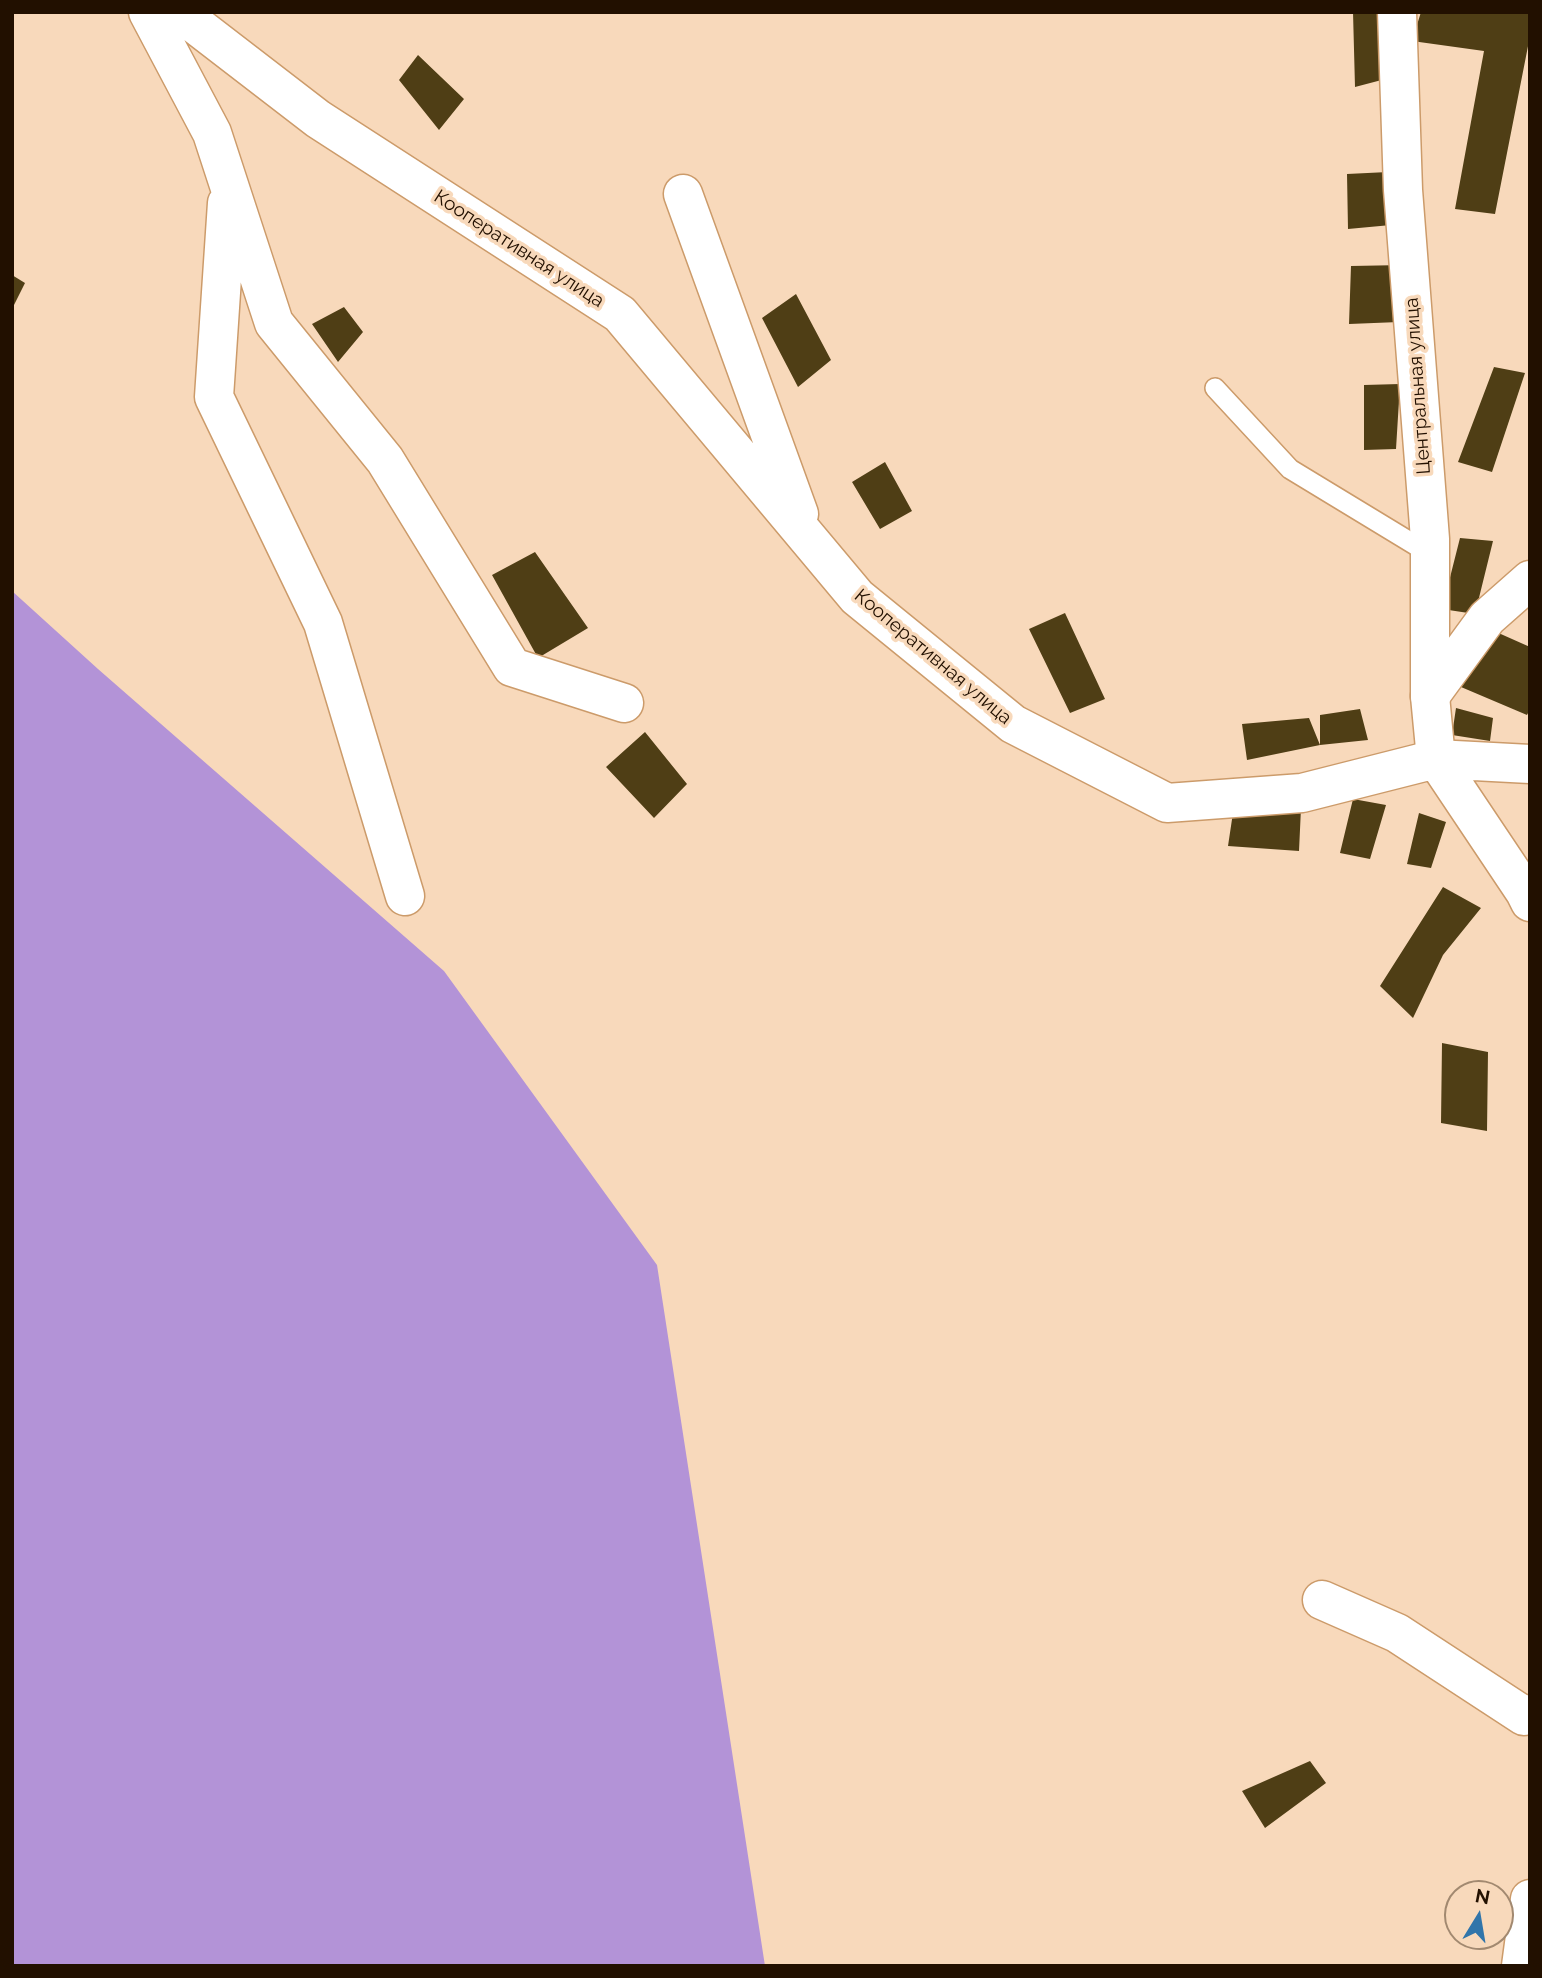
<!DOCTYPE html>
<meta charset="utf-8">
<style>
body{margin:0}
#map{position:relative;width:1542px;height:1978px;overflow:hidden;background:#f8d9bb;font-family:Raleway,sans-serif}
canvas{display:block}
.frame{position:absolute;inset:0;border:14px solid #221000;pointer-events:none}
.north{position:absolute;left:1444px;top:1880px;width:70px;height:70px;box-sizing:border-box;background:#f8d9bb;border:2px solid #a28970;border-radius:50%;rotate:11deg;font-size:19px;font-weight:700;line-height:28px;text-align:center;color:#221000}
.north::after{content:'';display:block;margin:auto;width:24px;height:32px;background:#3175aa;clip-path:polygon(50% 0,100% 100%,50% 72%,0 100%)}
</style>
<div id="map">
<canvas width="1542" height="1978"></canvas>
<div class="frame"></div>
<div class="north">N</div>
</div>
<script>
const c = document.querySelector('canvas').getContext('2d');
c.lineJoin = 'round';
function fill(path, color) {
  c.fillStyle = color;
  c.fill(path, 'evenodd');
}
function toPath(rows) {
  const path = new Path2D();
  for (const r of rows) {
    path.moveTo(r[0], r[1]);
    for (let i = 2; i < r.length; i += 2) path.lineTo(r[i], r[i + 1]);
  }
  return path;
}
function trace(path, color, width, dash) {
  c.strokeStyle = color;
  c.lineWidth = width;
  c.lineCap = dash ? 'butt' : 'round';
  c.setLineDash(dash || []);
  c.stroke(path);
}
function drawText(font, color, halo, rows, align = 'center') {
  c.font = font + ' Raleway,sans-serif';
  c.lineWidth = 7;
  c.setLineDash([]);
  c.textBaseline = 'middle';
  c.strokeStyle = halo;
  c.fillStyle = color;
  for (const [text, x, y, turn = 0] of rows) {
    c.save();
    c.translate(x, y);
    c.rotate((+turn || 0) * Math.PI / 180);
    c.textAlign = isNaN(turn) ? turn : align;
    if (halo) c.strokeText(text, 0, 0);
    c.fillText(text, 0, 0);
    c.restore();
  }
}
fill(toPath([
 [12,591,98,669,444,971,657,1265,765,1966,12,1966]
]), '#b393d7');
fill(toPath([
 [1353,12,1391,12,1393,77,1355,87],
 [1421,12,1530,12,1530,36,1495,214,1455,209,1484,51,1412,41],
 [418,55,464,99,439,130,399,80],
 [1388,172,1391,225,1348,229,1347,174],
 [1404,265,1399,322,1349,324,1351,266],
 [12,275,25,283,12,309],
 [796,294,831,360,798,387,762,318],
 [344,307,363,332,338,362,312,324],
 [1494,367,1525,373,1492,472,1458,462],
 [1400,384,1396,449,1364,450,1364,385],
 [885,462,912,511,880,529,852,482],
 [1460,538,1493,541,1475,614,1442,609],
 [535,552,588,628,538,658,492,575],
 [1065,613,1105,699,1070,713,1029,629],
 [1485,627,1530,647,1530,709,1527,715,1461,687],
 [1456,708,1493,718,1490,741,1452,735],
 [1360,709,1368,740,1320,745,1320,715],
 [1309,718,1320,745,1247,760,1242,724],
 [645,732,687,784,654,818,606,767],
 [1353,799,1386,805,1370,859,1340,853],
 [1234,806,1301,808,1299,851,1228,846],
 [1419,813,1446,822,1431,868,1407,864],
 [1443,887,1481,908,1443,955,1413,1018,1380,986],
 [1442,1043,1488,1052,1487,1131,1441,1123],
 [1310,1761,1326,1783,1265,1828,1242,1791]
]), '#4f3e15');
const service = toPath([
 [1215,388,1290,469,1430,554]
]);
const minor = toPath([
 [148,12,212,133,274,323,385,460,512,667,624,703],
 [179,12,318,119,620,314,857,597,1013,724,1167,803,1302,793,1436,759,1530,764],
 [683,194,799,514],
 [227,203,214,397,323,623,405,896],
 [1430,696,1487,618,1530,580],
 [1436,759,1525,892,1530,902],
 [1322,1600,1397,1633,1524,1716,1530,1714],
 [1521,1966,1530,1899]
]);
const tertiary = toPath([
 [1397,12,1403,190,1430,539,1430,696,1436,759]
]);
trace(service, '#cc9b6a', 22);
trace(minor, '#cc9b6a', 41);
trace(tertiary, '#cc9b6a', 41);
trace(service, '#fff', 19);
trace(minor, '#fff', 38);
trace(tertiary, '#fff', 38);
drawText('19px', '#221000', '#f8d9bb', [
 ["Кооперативная улица",519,249,33],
 ["Центральная улица",1418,386,-94],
 ["Кооперативная улица",933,657,40]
]);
</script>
